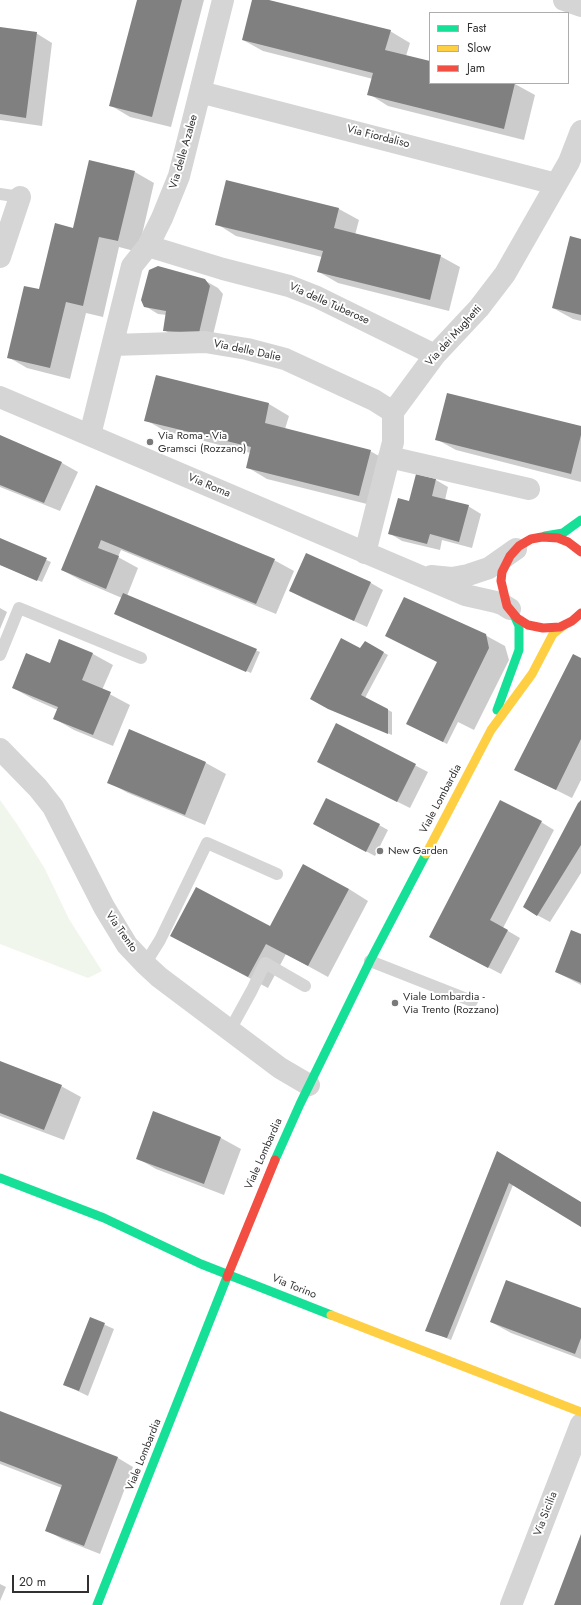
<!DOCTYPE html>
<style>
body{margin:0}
#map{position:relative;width:581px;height:1605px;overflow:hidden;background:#fff;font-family:Jost,sans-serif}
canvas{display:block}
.legend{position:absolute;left:429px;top:12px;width:140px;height:72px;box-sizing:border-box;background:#fff;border:1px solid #adadad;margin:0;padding:5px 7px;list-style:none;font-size:12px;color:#313131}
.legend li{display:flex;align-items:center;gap:8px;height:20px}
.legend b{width:20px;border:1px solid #adadad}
.scale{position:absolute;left:12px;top:1575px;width:77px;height:18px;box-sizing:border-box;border:2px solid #313131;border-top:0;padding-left:5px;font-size:12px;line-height:14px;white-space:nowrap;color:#313131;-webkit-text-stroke:3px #fff;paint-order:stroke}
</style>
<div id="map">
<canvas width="581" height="1605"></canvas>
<ul class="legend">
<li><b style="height:5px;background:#16e098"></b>Fast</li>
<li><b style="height:5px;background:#ffcf43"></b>Slow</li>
<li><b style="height:5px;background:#f24e42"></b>Jam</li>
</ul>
<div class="scale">20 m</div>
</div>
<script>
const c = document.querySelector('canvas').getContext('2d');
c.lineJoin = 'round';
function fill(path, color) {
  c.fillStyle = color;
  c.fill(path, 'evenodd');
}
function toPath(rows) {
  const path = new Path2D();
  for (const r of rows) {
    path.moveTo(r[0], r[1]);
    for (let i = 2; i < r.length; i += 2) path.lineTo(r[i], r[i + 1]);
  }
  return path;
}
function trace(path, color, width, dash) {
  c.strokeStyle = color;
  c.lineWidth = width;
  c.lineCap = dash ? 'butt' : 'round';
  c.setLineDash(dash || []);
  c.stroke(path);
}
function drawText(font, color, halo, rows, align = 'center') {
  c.font = font + ' Jost,sans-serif';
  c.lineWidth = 4;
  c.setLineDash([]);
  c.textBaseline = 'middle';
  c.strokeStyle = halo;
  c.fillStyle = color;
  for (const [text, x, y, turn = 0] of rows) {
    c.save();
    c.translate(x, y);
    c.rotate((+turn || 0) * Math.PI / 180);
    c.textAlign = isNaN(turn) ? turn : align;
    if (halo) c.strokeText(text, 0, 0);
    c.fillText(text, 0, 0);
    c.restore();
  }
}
fill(toPath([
 [0,800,17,824,45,869,69,919,102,971,88,978,0,944]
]), '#f1f6ed');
fill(toPath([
 [138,0,204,0,171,127,130,117,110,105],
 [253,0,265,0,390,31,410,43,406,56,430,62,430,83,515,84,535,95,524,140,388,106,369,94,373,79,263,51,243,40],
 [0,28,36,33,52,43,42,126,0,120],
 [135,172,154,183,138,252,119,247,103,317,86,313,70,379,27,368,8,357,40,290,73,229],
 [227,182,339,209,359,220,355,235,440,256,460,267,449,311,338,283,319,272,322,257,236,236,217,224],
 [581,240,581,321,573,319,553,308],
 [204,280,218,288,223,294,212,339,177,338,164,330,167,315,158,314,145,306],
 [156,376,269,404,289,416,285,429,370,451,390,462,379,507,267,479,247,467,251,453,165,431,146,420],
 [581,427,581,482,456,450,436,439],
 [0,436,62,463,78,472,60,511,0,487],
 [436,480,448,487,445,500,468,506,481,514,472,548,442,540,440,550,402,541,389,533,409,502],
 [96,486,274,560,294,571,276,614,121,550,118,557,138,568,127,596,260,652,251,673,120,616,122,598,82,581,62,570],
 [0,540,51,562,42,582,0,565],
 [307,554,371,583,383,590,367,627,303,598,290,591],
 [0,608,7,612,0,629],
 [485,635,505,646,509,660,474,730,458,722,447,744,412,726],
 [59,640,93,654,113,665,102,690,130,705,113,746,74,730,55,719,58,710,33,699,13,688,50,664],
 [365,642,388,655,365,698,392,712,392,735,334,711,360,649],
 [581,659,581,780,572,798,516,770],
 [337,725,428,772,410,808,331,769],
 [129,731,206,763,226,774,205,825,128,793,108,782],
 [581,802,581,873,550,922,537,915],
 [541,822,554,830,503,928,520,938,501,974,443,944],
 [379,825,388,830,375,856,323,829],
 [349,889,368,901,328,977,286,954,268,988,191,947,271,928],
 [581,935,581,985,556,972],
 [0,1063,61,1086,81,1097,64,1140,0,1116],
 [154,1113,221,1138,241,1149,224,1195,156,1169,137,1158],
 [498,1152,581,1203,581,1226,513,1185,451,1340,431,1332],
 [581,1309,581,1359,511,1333,491,1322],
 [90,1318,114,1329,88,1396,65,1385],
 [0,1412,118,1458,133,1467,100,1554,62,1539,46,1530,62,1488,0,1464],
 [0,1584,6,1587,0,1601]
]), '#0003');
fill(toPath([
 [137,0,182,0,152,117,109,106],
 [252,0,269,0,391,30,385,50,430,61,430,83,515,83,504,129,367,95,373,73,242,40],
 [0,27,37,32,26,118,0,114],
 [89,160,135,171,118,241,99,237,83,306,66,302,50,368,7,358,24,286,39,289,55,223,73,228],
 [226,180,339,208,334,228,441,255,430,300,317,272,323,251,215,225],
 [570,236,581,239,581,315,552,308],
 [158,266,205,279,210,286,199,333,163,331,166,311,144,307,141,300,149,270],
 [156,375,269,403,265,423,371,450,359,496,246,468,251,447,144,421],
 [447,393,581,426,581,435,571,474,435,440],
 [0,435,62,462,44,503,0,485],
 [416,474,436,479,432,496,469,505,459,542,430,534,427,544,388,534,398,498,409,501],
 [96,485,275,559,256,604,101,540,98,548,119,556,106,589,61,570],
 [0,538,47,558,37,581,0,565],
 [306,553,371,582,354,621,289,591],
 [123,593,257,649,246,672,114,614],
 [404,597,486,634,489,648,443,742,406,724,437,662,385,636],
 [341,638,360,648,365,641,384,652,361,695,388,709,388,734,328,709,310,699],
 [59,639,93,653,82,680,111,692,93,735,53,719,58,707,12,688,26,653,50,663],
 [573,654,581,658,581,739,556,790,514,770],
 [336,723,416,764,397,802,317,762],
 [129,729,206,762,185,815,107,783],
 [326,798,380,824,366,852,313,824],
 [500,800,542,821,490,920,508,930,488,968,429,937],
 [581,800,581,845,537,916,523,907,578,803],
 [303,864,349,889,308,966,266,944,248,977,170,936,196,887,270,926],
 [571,930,581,934,581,983,555,972],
 [0,1061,62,1085,44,1130,0,1113],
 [153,1111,221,1137,204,1184,136,1159],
 [497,1151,581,1202,581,1227,509,1183,447,1338,425,1331],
 [506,1280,581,1308,581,1338,575,1354,490,1322],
 [90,1317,105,1323,79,1391,63,1385],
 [0,1411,118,1457,84,1546,45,1531,62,1485,0,1461],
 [581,1534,581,1605,554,1605]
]), '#808080');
trace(toPath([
 [0,194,20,197],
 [0,655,19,608,141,658],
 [370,961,472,1001],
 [145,964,160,940,207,843,277,874],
 [230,1030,252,990,265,963,305,986]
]), '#d5d5d5', 12);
trace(toPath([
 [564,0,581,6],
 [200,92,556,184],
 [148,246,223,269,289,286,317,297,435,355],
 [0,257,20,197],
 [113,345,205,342,247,349,285,359,374,400,393,412],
 [0,397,465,595,496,602,502,604,510,609],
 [90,435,132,266,148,246,162,218,179,176,223,0],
 [389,457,529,489],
 [365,553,393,442,393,412,435,355,479,308,505,274,569,162,581,131],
 [431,576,452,578,468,575,489,568,516,549],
 [0,749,38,788,53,807,104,907,127,945,145,964,159,977,280,1068,309,1085],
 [511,1605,581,1424]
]), '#d5d5d5', 22);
trace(toPath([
 [545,536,563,533,581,520],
 [497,710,519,650,519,626,514,615],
 [275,1160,300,1104,370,961,426,854],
 [0,1178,104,1218,201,1264,331,1315],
 [97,1605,227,1277]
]), '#16e098', 9);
trace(toPath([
 [426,854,491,730,532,674,553,634,563,626],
 [331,1315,581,1412]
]), '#ffcf43', 9);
trace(toPath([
 [581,552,568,542,558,538,542,537,531,539,519,546,510,556,502,572,501,581,507,606,517,618,528,625,543,628,560,627,572,621,581,613],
 [227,1277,275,1160]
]), '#f24e42', 9);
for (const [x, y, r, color] of [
 [150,442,4,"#797979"],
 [380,851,4,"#797979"],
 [395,1003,4,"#797979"]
]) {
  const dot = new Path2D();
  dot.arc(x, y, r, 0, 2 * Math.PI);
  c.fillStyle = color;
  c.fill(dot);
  trace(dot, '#fff', 1.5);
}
drawText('11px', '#313131', '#fff', [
 ["Via Fiordaliso",378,137,14],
 ["Via delle Azalee",184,152,-74],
 ["Via delle Tuberose",329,304,24],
 ["Via dei Mughetti",454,336,-48],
 ["Via delle Dalie",247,351,12],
 ["Via Roma",209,486,23],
 ["Viale Lombardia",441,799,-62],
 ["Via Trento",121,932,55],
 ["Viale Lombardia",264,1154,-66],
 ["Via Torino",294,1287,22],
 ["Viale Lombardia",144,1455,-68],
 ["Via Sicilia",546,1514,-69]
]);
drawText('11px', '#313131', '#fff', [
 ["Via Roma - Via",158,436],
 ["Gramsci (Rozzano)",158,449],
 ["New Garden",388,851],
 ["Viale Lombardia -",403,997],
 ["Via Trento (Rozzano)",403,1010]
], 'left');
</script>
